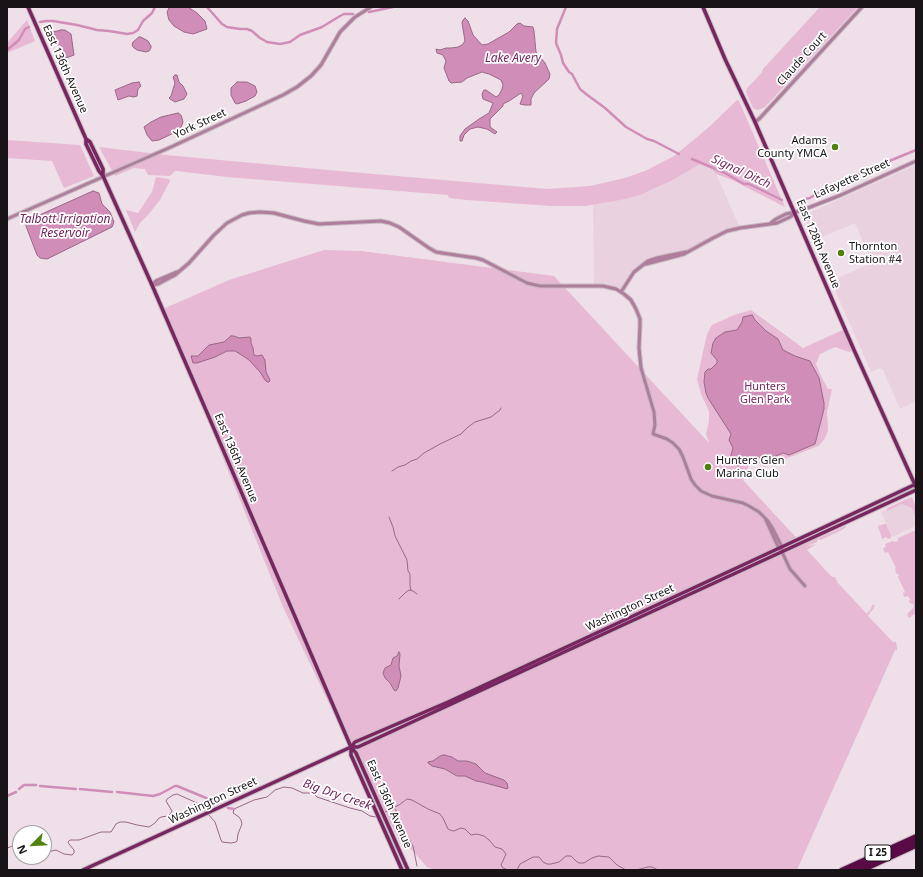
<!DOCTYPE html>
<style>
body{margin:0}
#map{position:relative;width:923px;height:877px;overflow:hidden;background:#efdfe8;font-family:"Noto Sans",sans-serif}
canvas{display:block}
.frame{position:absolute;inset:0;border:8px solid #181316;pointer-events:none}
.north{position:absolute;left:12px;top:825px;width:40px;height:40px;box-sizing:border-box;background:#fff;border:1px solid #a3a1a2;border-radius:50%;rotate:246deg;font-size:11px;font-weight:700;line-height:16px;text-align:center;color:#181316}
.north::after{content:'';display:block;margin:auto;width:14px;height:18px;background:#50800e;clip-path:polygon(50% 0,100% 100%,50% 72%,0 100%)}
</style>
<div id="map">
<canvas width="923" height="877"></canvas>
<div class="frame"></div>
<div class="north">N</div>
</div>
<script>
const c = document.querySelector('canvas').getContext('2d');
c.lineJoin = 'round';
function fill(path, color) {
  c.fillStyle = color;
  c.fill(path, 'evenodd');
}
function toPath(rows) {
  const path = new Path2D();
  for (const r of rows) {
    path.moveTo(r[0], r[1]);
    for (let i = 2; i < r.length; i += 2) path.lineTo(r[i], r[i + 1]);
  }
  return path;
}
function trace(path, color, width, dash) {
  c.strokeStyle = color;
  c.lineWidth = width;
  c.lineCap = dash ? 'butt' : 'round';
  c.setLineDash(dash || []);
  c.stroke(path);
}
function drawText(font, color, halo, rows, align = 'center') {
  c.font = font + ' "Noto Sans",sans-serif';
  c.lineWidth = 3.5;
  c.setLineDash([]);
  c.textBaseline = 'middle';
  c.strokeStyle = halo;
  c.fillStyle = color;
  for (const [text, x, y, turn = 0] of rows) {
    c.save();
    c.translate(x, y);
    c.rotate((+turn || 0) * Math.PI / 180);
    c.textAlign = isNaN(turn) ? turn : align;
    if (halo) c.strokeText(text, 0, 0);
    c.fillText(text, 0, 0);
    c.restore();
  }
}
fill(toPath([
 [700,164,714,169,740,228,727,231,686,252,653,259,634,272,621,292,612,288,594,286,593,205,621,200,652,190,671,181],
 [916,165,916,401,900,409,883,370,880,368,871,372,831,281,872,263,855,223,815,240,804,215],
 [905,500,916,511,916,526,892,537,881,512]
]), '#e9d1df');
fill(toPath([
 [820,7,858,7,765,107,758,110,755,109,753,108,746,92,747,88,756,79,762,72,763,69],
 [27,20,35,41,7,53,7,43],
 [737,100,739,101,785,207,732,180,716,174,713,169,700,164,671,181,640,195,621,200,586,206,551,206,467,200,449,198,448,195,227,177,177,171,175,171,170,176,148,175,145,169,134,168,115,176,99,147,166,155,328,170,547,189,590,186,625,178,645,171,674,156,708,128],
 [7,140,80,145,94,176,64,188,52,161,7,158],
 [156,177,169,179,170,181,160,200,148,215,140,223,135,232,126,210,138,213,152,192],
 [324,250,361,251,554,276,709,443,706,434,709,421,709,411,701,394,697,379,707,334,712,325,734,315,751,310,803,348,845,329,854,350,849,352,835,347,820,354,816,364,822,378,828,389,832,389,827,412,828,431,824,440,818,446,765,467,756,462,749,465,743,480,803,545,846,526,846,527,842,530,821,540,818,539,817,542,805,547,816,544,807,550,832,577,835,577,838,583,867,614,868,611,869,612,873,604,875,606,871,612,869,612,870,613,868,616,893,642,896,642,897,647,897,650,895,650,797,870,435,870,427,867,411,849,400,842,392,826,375,800,283,607,163,309,229,280],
 [912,497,916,507,916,518,912,508,902,504,887,511,887,508],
 [884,524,886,524,891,535,891,538,888,539,886,537,882,539,878,526],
 [916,530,916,613,909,618,907,614,912,609,914,606,913,604,911,604,909,602,909,600,911,601,908,596,904,597,903,593,905,592,898,577,899,575,896,573,895,569,896,568,888,552,885,553,883,548,886,547,885,544,893,541,895,542,898,541,898,538]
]), '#e7b9d5');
const water = toPath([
 [171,7,188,7,197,13,205,21,207,29,193,34,184,32,174,26,169,20,167,12,169,8,171,7],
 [465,18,468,21,473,35,482,45,488,44,509,32,517,24,520,23,524,26,533,27,534,31,536,52,545,63,550,74,549,79,534,93,531,99,531,105,525,105,520,104,523,96,521,93,509,101,503,104,503,106,490,119,490,127,497,132,495,134,487,129,478,127,470,129,464,135,462,141,460,141,460,136,465,129,479,119,489,113,493,103,483,99,482,94,484,90,486,90,496,97,499,95,502,89,503,85,501,80,489,74,482,72,467,78,462,82,451,83,449,81,444,68,446,61,443,55,437,53,436,49,440,50,446,48,451,48,458,47,462,45,465,41,462,23,463,20,465,18],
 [61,30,65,30,71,34,74,55,66,58,61,53,57,43,53,32,61,30],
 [139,37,141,37,148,41,151,46,151,48,149,51,146,52,137,50,134,48,132,45,133,42,139,37],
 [175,75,177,75,179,82,183,86,187,94,184,99,175,102,170,99,169,98,171,96,175,83,173,77,175,75],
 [139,82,141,86,138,89,137,96,134,97,129,96,118,100,115,90,132,83,139,82],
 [237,82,247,82,255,86,257,92,255,96,246,101,237,104,235,103,231,95,231,88,237,82],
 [178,113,181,115,183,122,180,130,159,140,152,141,147,135,144,127,151,122,161,117,178,113],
 [93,191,99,193,102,204,110,212,114,222,112,227,47,259,40,258,37,255,26,226,26,221,93,191],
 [752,315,755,320,766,331,778,339,783,350,795,356,810,361,819,378,824,403,824,409,815,444,789,455,783,453,769,459,762,457,738,466,729,462,733,448,729,440,731,434,708,398,706,393,704,382,705,372,708,369,711,369,717,363,717,360,711,353,713,343,716,338,725,332,737,330,742,322,743,317,752,315],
 [231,336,234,336,239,338,250,337,251,339,251,343,253,348,254,355,257,356,262,355,265,360,266,372,270,380,269,382,267,382,265,380,260,372,249,360,240,354,235,351,227,351,215,357,197,363,193,363,191,356,198,356,209,345,224,342,231,336],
 [399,652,400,654,399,666,401,676,398,688,396,691,394,690,390,683,385,678,383,673,385,668,391,665,393,658,397,656,399,652],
 [444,755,452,757,458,761,467,761,476,764,485,773,504,780,507,783,508,788,507,789,504,788,482,782,476,781,465,776,457,776,445,769,432,766,428,763,428,762,433,761,440,756,444,755]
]);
fill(water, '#d08db8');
trace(water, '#996887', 1);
trace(toPath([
 [392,471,398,467,405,465,411,461,417,459,424,453,440,444,461,434,468,427,475,422,491,417,500,410,501,408],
 [389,517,393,527,395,536,407,560,408,571,410,574,410,586,411,590],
 [399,599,405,593,409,590,413,591,417,594],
 [394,808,396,810,396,812,398,814,398,817,401,826,413,846,417,866],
 [208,814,215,822,221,840,222,842,231,843,236,842,237,841,238,834,242,824,241,820,239,817,233,813,234,809,254,800,267,797,275,790,284,787,292,788,303,793,313,793,317,797,350,808,362,811,370,816,377,817],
 [380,815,390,809,399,805,407,799,412,800,428,809,440,814,443,818,448,829,450,830,454,831,461,828,465,829,471,835,477,834,484,836,489,840,495,847,502,849,506,854,501,865,503,868,508,870],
 [7,848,13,846,14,839,17,837,20,838],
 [44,852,48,852,56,850,64,854,72,855,74,853,74,850,69,844,68,842,70,840,79,840,101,832,111,832,116,824,120,822,126,822,137,825,149,827,155,823,158,819,161,817,168,816,171,813,172,811,166,801,167,799,173,795,177,794,197,803,206,812],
 [517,870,520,864,533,857,539,857,543,862,547,864,551,864,559,862,566,856,571,856,576,861,579,863,584,863,587,861,592,858,598,856,609,857,617,865,626,870],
 [636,870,648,867,652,867,658,870]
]), '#996887', 1);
trace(toPath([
 [207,7,222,24,227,27,240,29,247,29,252,31,260,38,267,42,280,44,290,42,300,35,322,27,340,16,344,14,353,14],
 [566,7,557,29,556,43,561,55,563,63,569,72,572,74,580,89,586,94,605,108,626,127,647,139,654,141,679,154],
 [369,12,393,7],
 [40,22,46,21,53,21,77,25,97,30,109,31,127,34,133,33,138,30,143,21,152,13,155,7],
 [7,50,19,40,25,29,29,27],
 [692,159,725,173,744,184,749,184,782,200],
 [798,206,804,203,805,199,810,198,821,191,834,187,839,183,857,177,860,173,916,150],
 [40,786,76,789],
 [19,789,24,785,36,785],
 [80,789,112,792],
 [117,792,153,796,160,794,175,786,177,786,216,802],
 [7,796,16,792],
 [228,808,234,809]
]), '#d08db8', 2.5);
const minor = toPath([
 [755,122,760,118,862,7],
 [7,219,171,147,283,95,297,87,311,76,321,65,340,32,355,17,371,7],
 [771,223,776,219,786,214,800,211,841,195,916,161],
 [646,264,684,254,713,238,727,231,740,228,777,223,790,217,795,213],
 [152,285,158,284,175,275,189,263,214,235,227,223,242,215,249,213,260,212,274,213,304,221,319,224,381,221,390,223,399,227,429,248,436,252,442,253,476,258,483,260,527,283,540,286,603,286,616,289,624,294,631,300,636,309,640,319,640,325,639,348,641,368,654,412,655,425,653,434,667,439,673,443,679,449,683,457,691,479,695,485,701,491,712,496,743,503,749,506,759,512,768,521,773,529,782,547,782,552,790,569,805,586],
 [152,285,156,281,177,272],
 [621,292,634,272,648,261,657,258,686,252],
 [765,518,779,549]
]);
const major = toPath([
 [28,7,86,139,86,144,99,171,103,176],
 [703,7,725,59,755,122,854,350,916,487],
 [86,139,90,142,103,169,103,176,152,285,290,605,351,747,351,755,402,870],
 [351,747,358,747,916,490],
 [351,747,356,753,408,870],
 [83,870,351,747,355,742,448,702,816,531,916,484]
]);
const highway = toPath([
 [841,870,916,836],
 [850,870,916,840],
 [857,870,916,843],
 [864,870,916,846]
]);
trace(minor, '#c8bac2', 5);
trace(major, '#c8bac2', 5.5);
trace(highway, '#c8bac2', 6);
trace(minor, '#ae7e9c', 3);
trace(major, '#782560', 3.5);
trace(highway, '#5a0b46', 4);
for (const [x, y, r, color] of [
 [835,147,4,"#50800e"],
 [841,253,4,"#50800e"],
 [708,467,4,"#50800e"]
]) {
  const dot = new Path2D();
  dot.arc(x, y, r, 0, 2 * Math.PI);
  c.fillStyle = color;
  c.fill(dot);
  trace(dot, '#fff', 1.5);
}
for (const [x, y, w] of [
 [878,853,26]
]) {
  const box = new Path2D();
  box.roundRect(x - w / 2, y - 8, w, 16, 3);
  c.fillStyle = '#fff';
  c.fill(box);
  trace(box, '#181316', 1);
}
drawText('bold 10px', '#181316', null, [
 ["I 25",878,853]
]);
drawText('11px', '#181316', '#fff', [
 ["Claude Court",802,59,-48],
 ["East 136th Avenue",65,69,66],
 ["York Street",200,124,-25],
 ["Lafayette Street",852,179,-24],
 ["East 128th Avenue",818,244,67],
 ["East 136th Avenue",236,458,67],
 ["Washington Street",630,608,-25],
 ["Washington Street",213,801,-25],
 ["East 136th Avenue",389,804,66]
]);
drawText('11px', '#181316', '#fff', [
 ["Adams",827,141,"right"],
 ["County YMCA",827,154,"right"],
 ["Thornton",849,247],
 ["Station #4",849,260],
 ["Hunters Glen",716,461],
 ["Marina Club",716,474]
], 'left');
drawText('11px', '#77285f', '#fff', [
 ["Hunters",765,387],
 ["Glen Park",765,400]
]);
drawText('italic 12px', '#72245b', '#fff', [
 ["Lake Avery",513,59],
 ["Signal Ditch",741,172,25],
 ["Talbott Irrigation",65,220],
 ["Reservoir",65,234],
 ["Big Dry Creek",337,795,19]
]);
</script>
